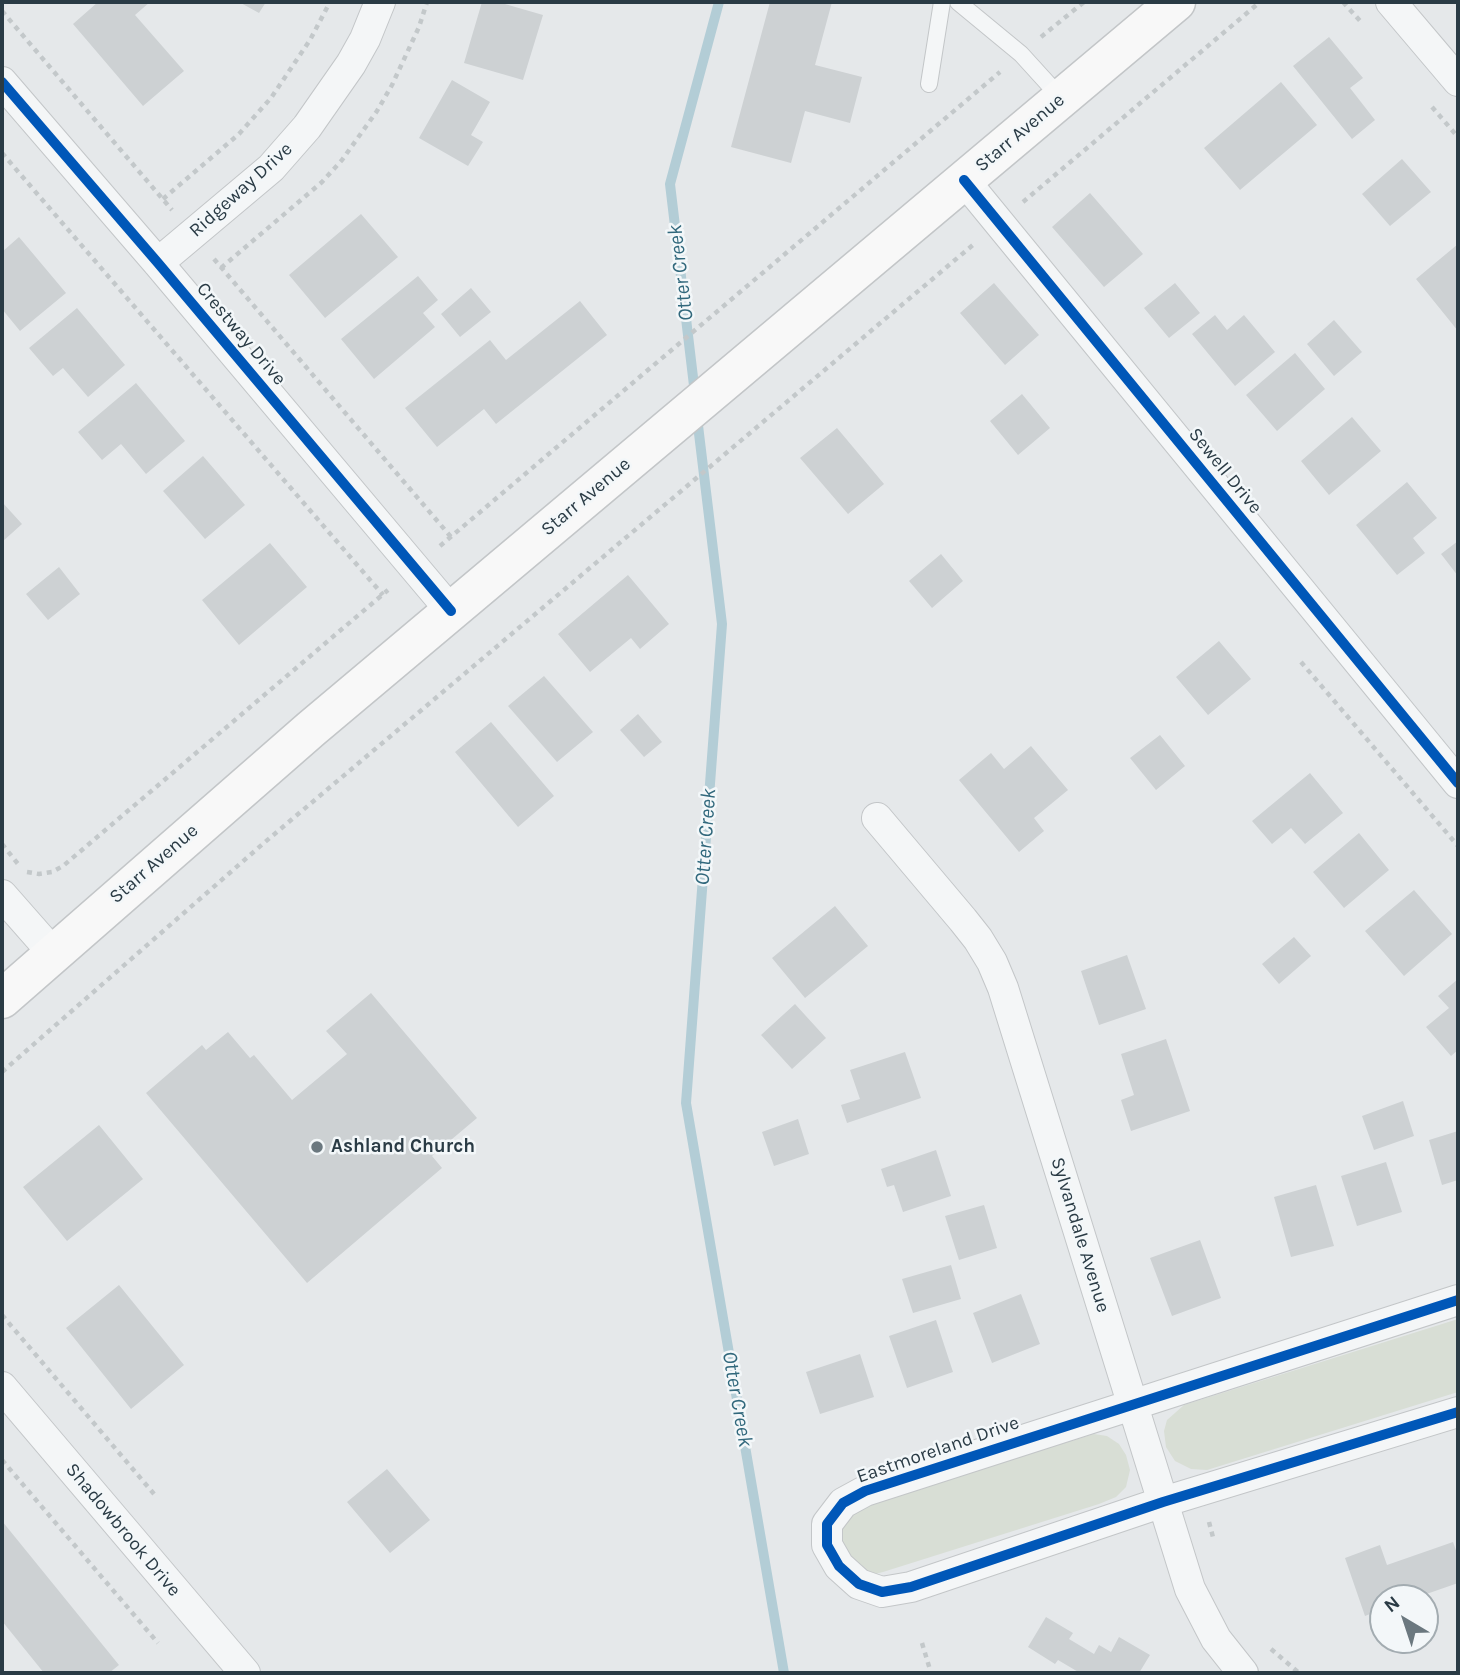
<!DOCTYPE html>
<style>
body{margin:0}
#map{position:relative;width:1460px;height:1675px;overflow:hidden;background:#e5e8ea;font-family:Karla,sans-serif}
canvas{display:block}
.frame{position:absolute;inset:0;border:4px solid #2a3b45;pointer-events:none}
.north{position:absolute;left:1369px;top:1584px;width:70px;height:70px;box-sizing:border-box;background:#f3f7f9;border:2px solid #a3acb1;border-radius:50%;rotate:321deg;font-size:19px;font-weight:700;line-height:28px;text-align:center;color:#2a3b45}
.north::after{content:'';display:block;margin:auto;width:24px;height:32px;background:#6b787f;clip-path:polygon(50% 0,100% 100%,50% 72%,0 100%)}
</style>
<div id="map">
<canvas width="1460" height="1675"></canvas>
<div class="frame"></div>
<div class="north">N</div>
</div>
<script>
const c = document.querySelector('canvas').getContext('2d');
c.lineJoin = 'round';
function fill(path, color) {
  c.fillStyle = color;
  c.fill(path, 'evenodd');
}
function toPath(rows) {
  const path = new Path2D();
  for (const r of rows) {
    path.moveTo(r[0], r[1]);
    for (let i = 2; i < r.length; i += 2) path.lineTo(r[i], r[i + 1]);
  }
  return path;
}
function trace(path, color, width, dash) {
  c.strokeStyle = color;
  c.lineWidth = width;
  c.lineCap = dash ? 'butt' : 'round';
  c.setLineDash(dash || []);
  c.stroke(path);
}
function drawText(font, color, halo, rows, align = 'center') {
  c.font = font + ' Karla,sans-serif';
  c.lineWidth = 5;
  c.setLineDash([]);
  c.textBaseline = 'middle';
  c.strokeStyle = halo;
  c.fillStyle = color;
  for (const [text, x, y, turn = 0] of rows) {
    c.save();
    c.translate(x, y);
    c.rotate((+turn || 0) * Math.PI / 180);
    c.textAlign = isNaN(turn) ? turn : align;
    if (halo) c.strokeText(text, 0, 0);
    c.fillText(text, 0, 0);
    c.restore();
  }
}
fill(toPath([
 [1458,1319,1458,1392,1207,1470,1191,1469,1175,1461,1166,1447,1164,1431,1167,1420,1184,1405],
 [1094,1434,1107,1436,1119,1444,1126,1455,1130,1470,1126,1487,1116,1497,1099,1504,883,1572,871,1575,841,1553,841,1525,851,1512,873,1501]
]), '#d8ded5');
trace(toPath([
 [695,394,670,184,719,2],
 [697,417,722,624,686,1103,784,1673]
]), '#b3cdd6', 10);
fill(toPath([
 [98,2,150,2,135,15,184,71,143,106,73,24],
 [239,2,266,2,259,13],
 [482,2,498,2,543,15,523,80,464,63],
 [770,2,832,2,815,65,862,77,850,123,805,111,791,163,731,147],
 [1329,37,1363,78,1350,88,1375,120,1352,139,1293,66],
 [452,80,490,102,471,135,483,142,468,166,419,138],
 [1281,82,1317,125,1240,190,1204,148],
 [1402,159,1431,192,1390,226,1362,194],
 [1090,193,1143,254,1104,287,1052,227],
 [361,214,398,257,325,318,289,275],
 [19,237,66,293,20,331,2,309,2,252],
 [1458,244,1458,331,1416,279],
 [418,276,438,300,423,313,435,327,374,379,341,339],
 [994,283,1039,335,1005,365,960,313],
 [1175,283,1200,313,1169,338,1144,308],
 [471,288,491,312,460,337,441,314],
 [580,301,607,335,496,424,484,409,437,447,405,408,490,340,506,360],
 [77,308,125,365,88,397,63,368,53,376,29,348],
 [1215,315,1227,330,1244,315,1275,352,1235,386,1192,334],
 [1334,320,1362,352,1334,376,1307,344],
 [1295,353,1325,389,1277,431,1246,395],
 [136,383,185,441,146,474,121,444,102,460,78,432],
 [1022,394,1050,428,1018,455,990,421],
 [1352,417,1381,451,1329,495,1301,461],
 [837,428,884,484,848,514,800,458],
 [203,456,245,505,205,539,163,491],
 [1407,482,1437,518,1413,538,1425,553,1397,575,1356,525],
 [2,502,22,524,2,542],
 [1458,541,1458,576,1441,554],
 [270,543,307,587,239,645,202,600],
 [941,554,963,581,932,608,909,581],
 [59,567,80,594,48,620,26,594],
 [628,575,669,624,640,649,631,638,590,672,558,634],
 [1219,641,1251,679,1208,715,1176,677],
 [544,676,593,732,557,762,508,706],
 [638,714,662,742,644,757,620,730],
 [491,722,554,796,518,827,455,752],
 [1160,735,1185,766,1156,790,1130,758],
 [1031,746,1068,790,1034,818,1044,831,1019,852,959,780,991,753,1004,769],
 [1310,773,1343,813,1305,844,1291,828,1272,844,1252,821],
 [1359,833,1389,870,1344,908,1313,872],
 [1414,890,1452,934,1404,976,1365,931],
 [835,906,868,946,805,998,772,958],
 [1294,937,1311,956,1279,984,1262,964],
 [1127,955,1146,1009,1099,1025,1081,971],
 [1458,979,1458,1050,1451,1056,1426,1027,1449,1008,1438,996],
 [371,993,477,1118,432,1156,442,1168,307,1283,146,1093,202,1045,206,1050,228,1032,250,1058,254,1055,292,1100,347,1054,326,1031],
 [795,1004,826,1038,792,1069,761,1035],
 [1166,1039,1190,1111,1131,1131,1121,1100,1134,1095,1121,1054],
 [905,1052,921,1098,847,1123,841,1105,860,1099,850,1070],
 [1403,1101,1414,1136,1374,1150,1362,1116],
 [798,1119,809,1154,774,1166,762,1132],
 [99,1125,143,1179,67,1241,23,1187],
 [1458,1131,1458,1180,1442,1185,1429,1140],
 [936,1150,951,1196,903,1212,894,1185,887,1187,881,1169],
 [1386,1162,1402,1212,1357,1226,1341,1176],
 [1316,1185,1334,1246,1291,1257,1274,1197],
 [984,1205,997,1248,959,1260,945,1216],
 [1200,1240,1221,1298,1172,1316,1150,1258],
 [951,1265,961,1299,913,1313,902,1279],
 [119,1285,184,1365,131,1409,66,1328],
 [1021,1294,1040,1344,992,1363,973,1313],
 [936,1320,953,1372,907,1388,889,1336],
 [860,1354,874,1397,820,1414,806,1372],
 [387,1469,430,1520,390,1553,347,1502],
 [2,1521,119,1665,109,1673,44,1673,2,1621],
 [1453,1542,1458,1556,1458,1583,1415,1598,1383,1598,1383,1609,1365,1616,1345,1558,1380,1545,1387,1565],
 [1046,1617,1073,1633,1069,1639,1094,1654,1099,1645,1111,1652,1119,1637,1150,1655,1139,1673,1080,1673,1058,1660,1055,1664,1028,1647]
]), '#cdd1d3');
const lane = toPath([
 [958,2,1021,54,1061,98],
 [929,84,942,2]
]);
const street = toPath([
 [1391,2,1458,81],
 [2,82,158,263,451,611],
 [964,180,1458,783],
 [158,263,271,168,307,127,351,64,365,39,380,2],
 [877,818,963,920,978,939,992,962,1003,988,1190,1589,1216,1639,1243,1673],
 [2,895,53,953],
 [1458,1300,865,1491,843,1503,827,1524,827,1545,839,1566,859,1584,882,1592,911,1587,1163,1502,1458,1412],
 [2,1387,245,1673]
]);
const secondary = toPath([
 [2,999,311,729,1176,2]
]);
trace(lane, '#c3c6c8', 18);
trace(street, '#c3c6c8', 32);
trace(secondary, '#c3c6c8', 41);
trace(toPath([
 [1343,2,1361,22],
 [2,11,172,210],
 [1041,37,1084,2],
 [1432,107,1458,137],
 [2,153,383,595],
 [163,199,239,134,271,98,310,40,330,2],
 [1023,202,1260,2],
 [214,259,451,537],
 [221,268,322,182,342,160,377,111,392,85,419,27,427,2],
 [440,546,1000,72],
 [1301,662,1458,846],
 [2,844,18,864],
 [27,872,39,874,52,872,63,866,388,590],
 [2,1072,265,842,974,244],
 [2,1315,154,1494],
 [2,1460,158,1643],
 [1209,1522,1214,1541],
 [922,1643,931,1673],
 [1271,1649,1299,1673]
]), '#c3c8ca', 4.5, [5, 5]);
trace(lane, '#f4f6f7', 16);
trace(street, '#f4f6f7', 30);
trace(secondary, '#f8f8f8', 38);
trace(toPath([
 [2,82,158,263,451,611],
 [964,180,1458,783],
 [1458,1300,865,1491,843,1503,827,1524,827,1545,839,1566,859,1584,882,1592,911,1587,1163,1502,1458,1412]
]), '#0057b8', 10);
for (const [x, y, r, color] of [
 [317,1147,7,"#6b787f"]
]) {
  const dot = new Path2D();
  dot.arc(x, y, r, 0, 2 * Math.PI);
  c.fillStyle = color;
  c.fill(dot);
  trace(dot, '#f3f7f9', 2.5);
}
drawText('19px', '#2a3b45', '#f3f7f9', [
 ["Starr Avenue",1020,133,-40],
 ["Ridgeway Drive",241,190,-42],
 ["Crestway Drive",241,334,50],
 ["Sewell Drive",1225,471,51],
 ["Starr Avenue",586,497,-40],
 ["Starr Avenue",154,864,-41],
 ["Sylvandale Avenue",1080,1235,73],
 ["Eastmoreland Drive",938,1450,-19],
 ["Shadowbrook Drive",123,1530,50]
]);
drawText('bold 19px', '#2a3b45', '#f3f7f9', [
 ["Ashland Church",331,1147]
], 'left');
drawText('italic 21px', '#31687c', '#f3f7f9', [
 ["Otter Creek",681,273,-97],
 ["Otter Creek",706,837,-86],
 ["Otter Creek",737,1399,80]
]);
</script>
